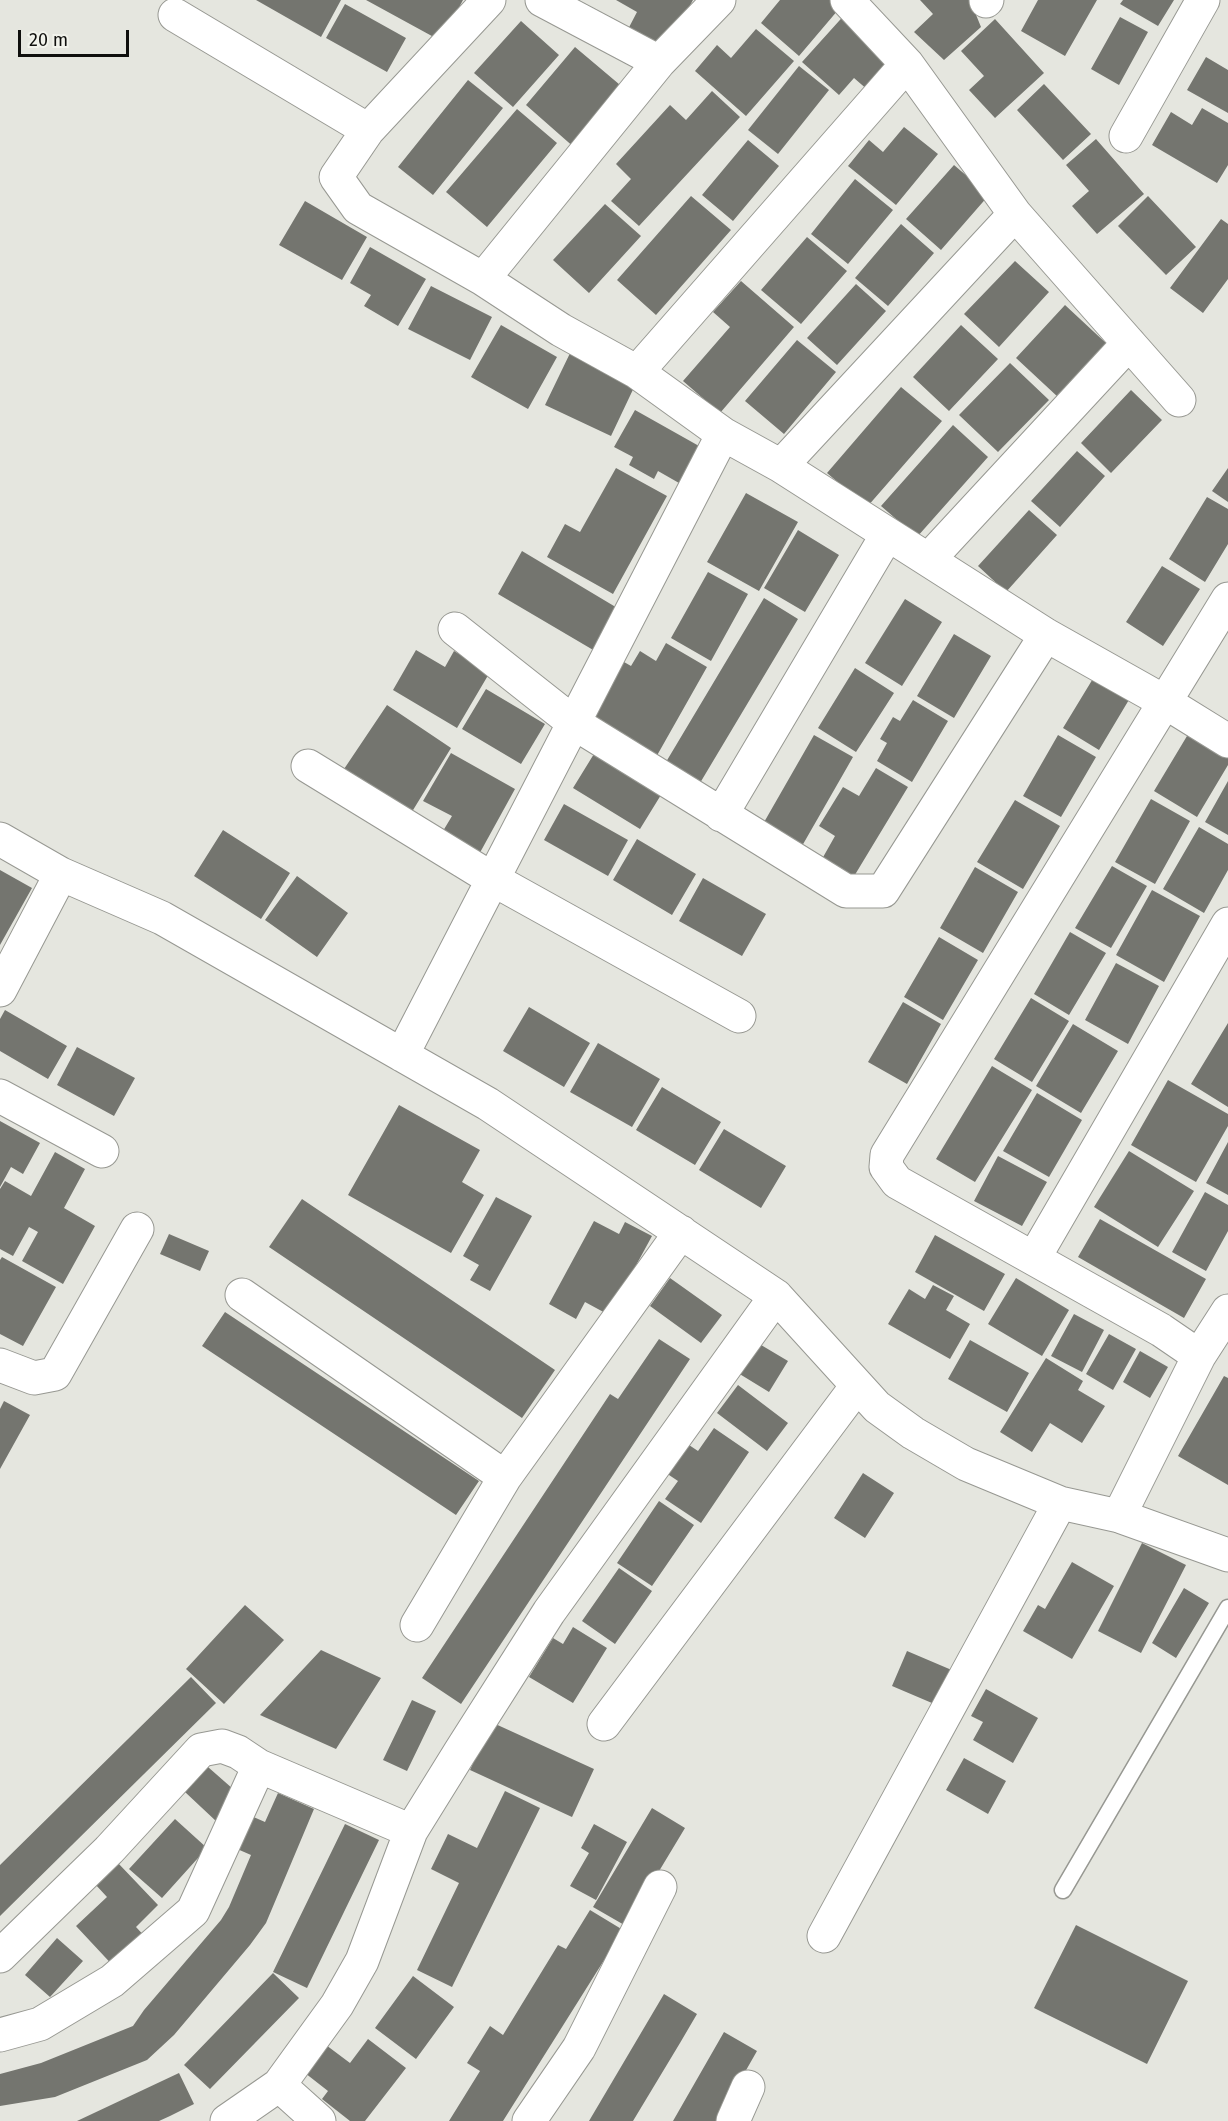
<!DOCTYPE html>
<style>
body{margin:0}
#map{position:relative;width:1228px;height:2121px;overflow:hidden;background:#e5e6df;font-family:"Fira Sans",sans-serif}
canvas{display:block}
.scale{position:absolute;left:18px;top:30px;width:111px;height:27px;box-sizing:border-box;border:3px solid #0f0f0d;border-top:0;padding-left:8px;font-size:18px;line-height:21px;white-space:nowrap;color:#0f0f0d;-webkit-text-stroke:4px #f2f3ec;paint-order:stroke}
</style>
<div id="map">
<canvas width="1228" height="2121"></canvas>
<div class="scale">20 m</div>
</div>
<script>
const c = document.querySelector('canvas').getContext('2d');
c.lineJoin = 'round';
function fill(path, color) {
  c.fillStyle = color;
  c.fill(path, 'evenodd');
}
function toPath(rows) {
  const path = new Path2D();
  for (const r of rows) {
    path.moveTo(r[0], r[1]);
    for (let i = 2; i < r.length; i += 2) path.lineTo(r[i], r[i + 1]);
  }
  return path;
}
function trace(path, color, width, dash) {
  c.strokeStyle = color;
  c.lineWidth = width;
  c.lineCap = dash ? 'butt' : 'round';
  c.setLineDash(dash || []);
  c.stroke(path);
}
fill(toPath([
 [256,0,341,0,321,37],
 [366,0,463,0,441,41],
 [616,0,693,0,662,56,625,35,637,12],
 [780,0,841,0,844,3,799,56,761,23],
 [920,0,970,0,981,27,944,60,914,32,933,14],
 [1038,0,1097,0,1065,56,1021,31],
 [1123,0,1174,0,1158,26,1120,4],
 [345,4,406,38,387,72,326,38],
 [848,11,900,57,869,91,854,78,839,95,802,62],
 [1120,17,1148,32,1119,85,1091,69],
 [995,19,1044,73,995,118,969,90,984,76,961,51],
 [521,21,559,55,513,107,474,73],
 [756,29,794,61,746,116,695,71,717,45,731,58],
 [575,47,626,90,576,149,526,105],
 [1206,57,1228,70,1228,113,1187,90],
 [799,66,829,90,778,154,748,130],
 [468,80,503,108,433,195,398,167],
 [1044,84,1091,134,1063,160,1017,110],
 [712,91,740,117,639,226,611,201,631,179,616,164,670,105,686,120],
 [1202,108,1228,123,1228,165,1217,183,1152,145,1171,112,1192,125],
 [517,109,557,143,487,227,446,192],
 [904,127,938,154,896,205,848,166,869,140,883,152],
 [1096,139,1144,194,1097,234,1072,206,1089,191,1066,165],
 [748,140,779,166,733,221,702,195],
 [954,165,989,195,941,250,906,219],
 [855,179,893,210,848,264,811,234],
 [691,196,731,230,656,315,617,280],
 [1148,196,1196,247,1166,275,1118,226],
 [305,201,367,237,342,280,279,245],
 [605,204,641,236,589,293,553,260],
 [1221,219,1228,224,1228,279,1203,313,1170,288],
 [901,224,934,253,888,306,855,278],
 [807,237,847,271,801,324,761,290],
 [370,247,426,279,398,326,364,306,371,295,350,283],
 [1015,261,1049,292,999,347,964,314],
 [741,281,794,327,720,413,683,381,730,327,713,312],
 [856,284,886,311,837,365,807,338],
 [431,286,492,317,470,360,408,329],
 [1065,305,1108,345,1059,398,1016,358],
 [501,325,557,357,528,409,471,377],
 [961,325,998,359,949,411,913,377],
 [797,340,836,372,784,434,745,401],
 [573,347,638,379,611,436,545,405],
 [1010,363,1049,400,998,452,959,415],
 [901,387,942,421,867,507,827,473],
 [1131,390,1162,420,1111,473,1081,443],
 [635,410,699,446,679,483,658,471,654,479,629,465,633,457,614,447],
 [953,425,988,457,917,537,881,506],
 [1077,451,1105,476,1060,527,1031,501],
 [616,468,667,496,613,594,547,557,565,524,580,532],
 [1228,468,1228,502,1212,491],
 [746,493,798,522,759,591,707,562],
 [1207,497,1228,509,1228,544,1205,582,1169,559],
 [1029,510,1057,535,1006,592,978,566],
 [798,530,839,555,805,612,764,588],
 [522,551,624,612,600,654,498,594],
 [1162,566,1200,589,1163,646,1126,622],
 [708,572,748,594,711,661,671,638],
 [764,598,798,619,700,783,666,762],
 [905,599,942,622,902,686,865,663],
 [954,634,991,656,954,718,917,696],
 [666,643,707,667,655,759,590,722,624,662,631,666,640,651,656,661],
 [416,650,445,667,454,651,490,672,457,728,393,690],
 [855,668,894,693,856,752,818,728],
 [1097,672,1133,693,1099,750,1063,728],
 [486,689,545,724,521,764,462,729],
 [913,700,948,721,912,782,877,761,887,743,880,739,893,717,900,721],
 [387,705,451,748,410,815,340,775],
 [1193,726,1228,748,1228,765,1197,817,1154,791],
 [814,735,853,757,802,846,763,824],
 [1058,735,1096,757,1061,817,1023,796],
 [597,749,664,790,640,829,573,788],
 [451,753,515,789,477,858,440,836,452,816,423,801],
 [876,768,908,787,853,878,822,859,835,836,819,826,843,787,859,796],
 [1228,781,1228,835,1205,822],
 [1151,799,1190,821,1155,884,1115,862],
 [1015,800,1060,826,1023,889,977,862],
 [564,804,628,840,608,876,544,840],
 [1199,827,1228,844,1228,870,1204,913,1163,889],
 [223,830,290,873,261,919,194,876],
 [637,839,696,874,672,915,613,880],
 [1112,866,1147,886,1111,948,1075,928],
 [975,867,1018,892,983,953,940,928],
 [0,870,32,888,0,945],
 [297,876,348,913,317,957,265,920],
 [703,878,766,914,742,956,679,921],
 [1152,890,1200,916,1164,982,1116,955],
 [1070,932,1106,953,1069,1015,1034,994],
 [939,937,978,960,943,1020,904,997],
 [1116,963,1159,986,1128,1044,1085,1020],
 [1031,998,1069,1021,1032,1082,994,1059],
 [903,1002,941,1024,907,1084,868,1062],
 [529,1007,590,1043,564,1087,503,1051],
 [5,1010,67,1046,48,1079,0,1051,0,1019],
 [1228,1023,1228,1107,1191,1084],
 [1073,1024,1118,1051,1081,1113,1036,1086],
 [598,1043,660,1079,632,1127,570,1092],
 [77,1047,135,1078,114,1116,57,1085],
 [992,1066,1032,1090,975,1182,936,1159],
 [1168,1080,1228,1114,1228,1126,1196,1182,1131,1145],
 [662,1087,721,1122,695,1165,636,1130],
 [1037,1093,1082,1120,1049,1177,1003,1151],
 [399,1105,480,1150,462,1182,484,1195,451,1253,348,1195],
 [0,1121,40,1143,23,1174,11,1167,0,1187],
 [724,1129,786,1166,761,1208,699,1170],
 [1228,1142,1228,1195,1206,1183],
 [1129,1151,1194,1191,1158,1247,1094,1207],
 [55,1152,85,1169,64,1208,95,1226,63,1284,22,1261,38,1232,29,1227,13,1256,0,1249,0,1189,5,1181,31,1196],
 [998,1156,1047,1182,1022,1226,974,1201],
 [1205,1192,1228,1205,1228,1231,1206,1271,1172,1252],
 [496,1197,532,1216,490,1291,470,1280,479,1265,463,1256],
 [302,1199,555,1370,522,1418,269,1247],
 [1100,1219,1206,1279,1184,1318,1078,1257],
 [594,1221,619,1234,625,1222,652,1236,609,1315,585,1302,576,1319,549,1304],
 [169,1234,209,1251,200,1271,160,1254],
 [935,1235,1005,1274,984,1311,915,1272],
 [2,1257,56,1287,23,1346,0,1334,0,1260],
 [670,1278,722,1315,701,1343,650,1306],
 [1016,1278,1069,1310,1042,1356,988,1324],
 [933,1285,954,1296,946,1310,970,1324,950,1359,888,1324,909,1289,925,1299],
 [225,1312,479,1481,456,1515,202,1346],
 [1074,1314,1104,1330,1082,1372,1051,1356],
 [1109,1334,1136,1349,1113,1390,1086,1374],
 [659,1339,690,1359,461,1704,422,1678,610,1394,618,1399],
 [970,1340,1029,1373,1007,1412,948,1379],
 [756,1342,788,1361,769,1392,738,1373],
 [1140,1351,1168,1367,1150,1398,1123,1382],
 [1046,1358,1083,1381,1078,1390,1105,1406,1082,1443,1050,1423,1032,1452,1000,1432],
 [1224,1376,1228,1378,1228,1485,1178,1456],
 [738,1385,788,1423,767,1451,717,1413],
 [4,1401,30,1415,0,1469,0,1409],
 [714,1428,749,1452,701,1523,665,1499,678,1481,666,1473,686,1443,698,1451],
 [863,1473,894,1493,865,1538,834,1518],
 [659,1501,694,1525,652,1586,617,1563],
 [1142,1543,1186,1565,1141,1653,1098,1631],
 [1072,1562,1114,1586,1072,1659,1023,1631,1038,1605,1045,1609],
 [619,1568,652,1591,615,1644,582,1621],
 [1184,1588,1209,1603,1176,1658,1152,1643],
 [245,1605,284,1640,224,1704,186,1669],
 [573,1627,607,1648,573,1703,529,1677,553,1638,563,1644],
 [321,1650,381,1678,336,1749,260,1715],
 [907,1651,954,1671,939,1706,892,1686],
 [191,1677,216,1703,0,1916,0,1865],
 [986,1689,1038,1718,1013,1763,973,1740,983,1722,971,1716],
 [412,1700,436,1711,407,1771,383,1760],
 [491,1722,594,1769,572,1817,470,1770],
 [964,1758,1006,1781,988,1814,946,1790],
 [208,1767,241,1796,217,1822,185,1792],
 [505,1791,540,1808,452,1987,417,1970,459,1883,431,1869,448,1834,477,1848],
 [278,1793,314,1809,266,1923,250,1945,174,2035,147,2060,55,2097,0,2106,0,2074,41,2063,133,2026,144,2010,221,1920,229,1907,251,1855,228,1845,242,1812,265,1822],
 [652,1808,685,1828,626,1926,593,1907],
 [175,1819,207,1848,162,1898,129,1869],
 [345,1824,379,1840,307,1988,273,1972],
 [594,1824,627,1842,596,1900,570,1886,589,1853,581,1848],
 [118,1863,158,1905,136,1927,149,1941,118,1971,76,1926,107,1897,95,1884],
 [590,1910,623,1930,503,2121,449,2121,480,2071,467,2063,490,2026,503,2035,558,1945,566,1949],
 [1076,1925,1188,1981,1147,2064,1034,2008],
 [57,1938,83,1961,50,1997,25,1975],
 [273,1973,299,1998,210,2089,184,2065],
 [413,1976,454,2007,416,2059,375,2028],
 [664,1994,697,2014,680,2043,633,2121,589,2121],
 [724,2032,757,2051,717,2121,673,2121],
 [368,2039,406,2068,365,2121,350,2121,322,2099,328,2091,305,2073,326,2045,350,2063],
 [179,2073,194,2104,170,2116,159,2121,77,2121]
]), '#74756f');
const service = toPath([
 [1063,1890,1228,1608]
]);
const minor = toPath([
 [489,0,368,130,336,177,358,208,483,279,561,330,637,372,723,434,781,466,1046,635,1165,702,1228,741],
 [542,0,659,62],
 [847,0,907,64,1015,214,1179,400],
 [986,1,987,0],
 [175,15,368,130],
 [1126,136,1203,0],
 [483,279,659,62,719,0],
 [637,372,907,64],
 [781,466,1015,214],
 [929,559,1129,343],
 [1228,599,887,1155,886,1167,897,1182,1161,1330,1199,1356,1228,1311],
 [455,629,574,723,846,891,883,891,1046,635],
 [308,766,494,880,739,1016],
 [721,815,887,535],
 [0,839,61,874,162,918,488,1104,776,1296,877,1407,913,1433,966,1464,1060,1503,1119,1516,1228,1555],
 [0,990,61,874],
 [402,1055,723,434],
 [0,1096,102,1151],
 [1034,1258,1228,924],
 [242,1295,505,1477],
 [0,1365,34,1378,55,1374,137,1229],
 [1119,1516,1199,1356],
 [417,1625,505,1477,681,1232],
 [604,1724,857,1386],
 [824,1936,1060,1503],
 [0,1956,109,1850,201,1750,222,1746,238,1752,259,1766,411,1831],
 [0,2035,40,2024,112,1981,193,1911,259,1766],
 [279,2085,319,2121],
 [227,2121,279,2085,337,2005,362,1961,411,1831,460,1752,549,1612,776,1296],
 [529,2121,579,2048,660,1887],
 [733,2121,748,2087]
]);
trace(service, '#979892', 19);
trace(minor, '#979892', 35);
trace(service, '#fff', 16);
trace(minor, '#fff', 33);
</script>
